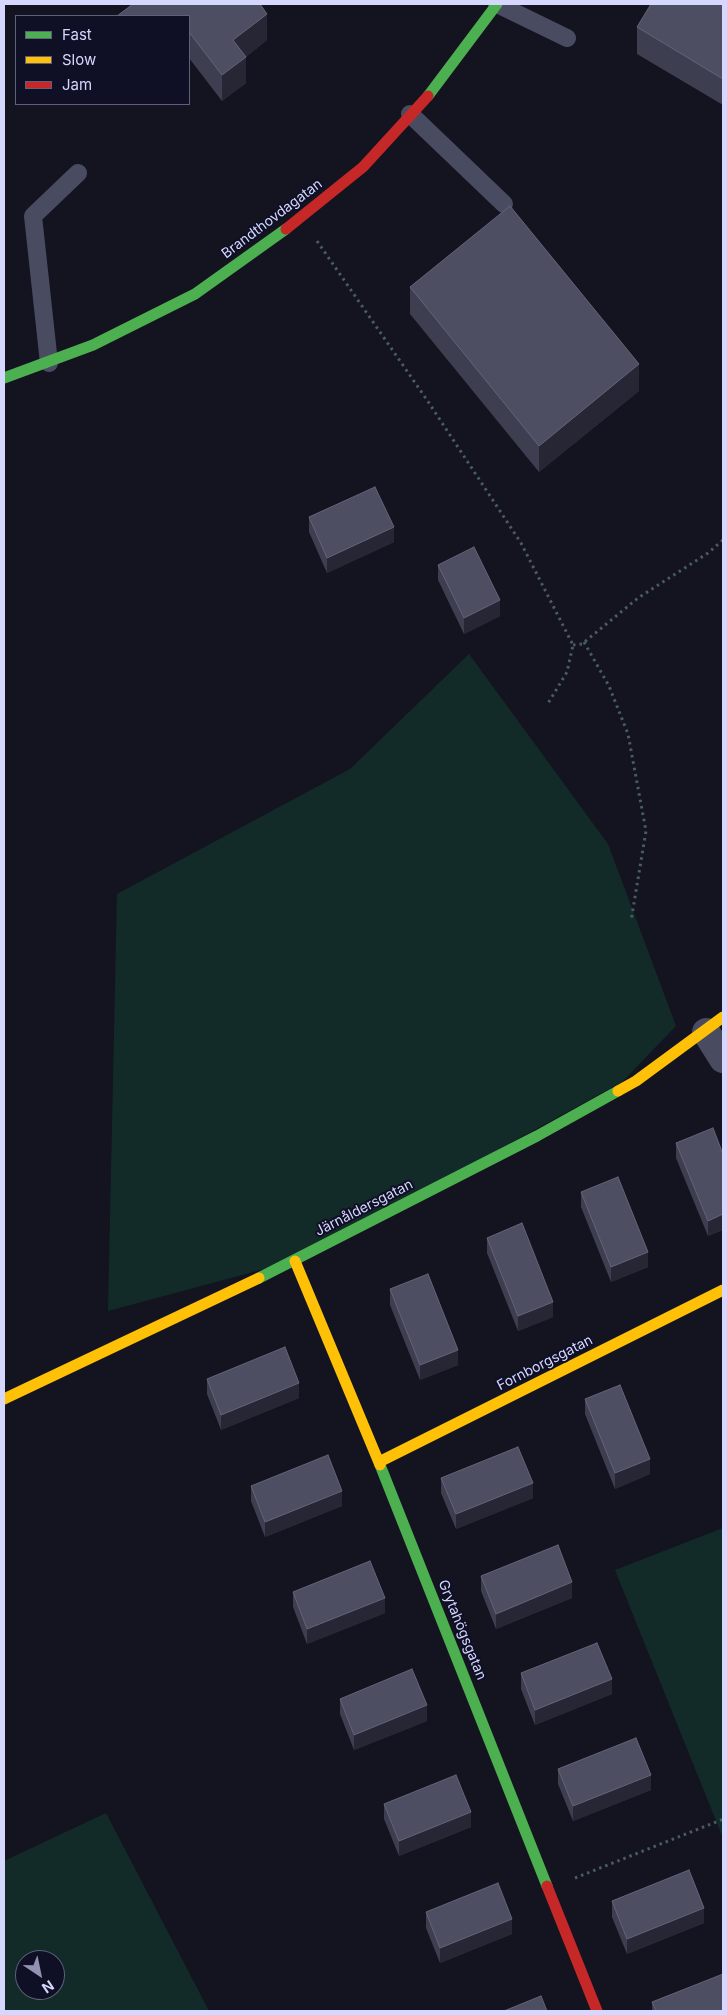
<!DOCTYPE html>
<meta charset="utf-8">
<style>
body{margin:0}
#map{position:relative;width:727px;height:2015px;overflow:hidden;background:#141420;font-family:Inter,sans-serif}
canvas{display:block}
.frame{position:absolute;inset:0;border:5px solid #d5d7fe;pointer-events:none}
.legend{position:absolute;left:15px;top:15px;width:175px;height:90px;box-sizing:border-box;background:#0f1025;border:1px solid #5e607c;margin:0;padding:6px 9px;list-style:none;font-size:15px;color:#d5d7fe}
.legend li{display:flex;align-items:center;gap:10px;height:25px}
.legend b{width:25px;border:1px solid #5e607c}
.north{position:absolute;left:15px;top:1950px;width:50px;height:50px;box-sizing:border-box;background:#0f1025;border:1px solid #5e607c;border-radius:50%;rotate:146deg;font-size:14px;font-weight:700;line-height:20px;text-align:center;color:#d5d7fe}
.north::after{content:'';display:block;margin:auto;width:18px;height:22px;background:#9193b0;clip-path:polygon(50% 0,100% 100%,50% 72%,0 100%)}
</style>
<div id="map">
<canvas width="727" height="2015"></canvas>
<div class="frame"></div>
<ul class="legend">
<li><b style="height:6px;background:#4caf50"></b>Fast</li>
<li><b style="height:6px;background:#ffc107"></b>Slow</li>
<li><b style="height:6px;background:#c62828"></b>Jam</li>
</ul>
<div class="north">N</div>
</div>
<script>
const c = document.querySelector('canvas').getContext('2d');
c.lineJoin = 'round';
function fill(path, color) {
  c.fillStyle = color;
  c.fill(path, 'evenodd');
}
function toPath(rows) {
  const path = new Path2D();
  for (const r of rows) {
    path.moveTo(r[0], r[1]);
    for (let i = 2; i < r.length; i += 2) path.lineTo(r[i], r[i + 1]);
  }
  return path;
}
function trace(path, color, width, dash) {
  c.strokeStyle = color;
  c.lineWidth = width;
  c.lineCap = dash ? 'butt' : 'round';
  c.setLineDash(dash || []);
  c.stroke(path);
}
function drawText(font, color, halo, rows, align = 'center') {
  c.font = font + ' Inter,sans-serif';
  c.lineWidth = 4;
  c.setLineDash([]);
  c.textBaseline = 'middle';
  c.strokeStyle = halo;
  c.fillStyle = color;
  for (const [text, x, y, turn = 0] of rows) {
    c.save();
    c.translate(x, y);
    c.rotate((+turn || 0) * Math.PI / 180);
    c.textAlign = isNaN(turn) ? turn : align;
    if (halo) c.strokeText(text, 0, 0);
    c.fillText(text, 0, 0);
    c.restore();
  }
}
fill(toPath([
 [469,654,608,844,676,1026,622,1082,294,1261,108,1311,117,894,350,769],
 [723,1528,723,1838,615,1570],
 [106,1813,209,2011,4,2011,4,1861],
 [25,1960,55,1960,55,1990,25,1990]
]), '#122b28');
trace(toPath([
 [317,241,427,400,521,543,573,645,567,672,547,705],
 [584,642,609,686,628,734,646,831,631,921],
 [573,645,582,644,638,598,708,553,723,540],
 [575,1878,721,1820,723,1817]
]), '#495b63', 3, [2.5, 4]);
trace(toPath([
 [497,4,567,38],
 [410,114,504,204],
 [49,363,33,216,78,173]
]), '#494c61', 18);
trace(toPath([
 [706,1032,723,1059]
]), '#494c61', 28);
trace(toPath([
 [428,96,497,4],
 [4,378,93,345,195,294,286,229],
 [259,1278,537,1136,618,1091],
 [380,1465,547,1886]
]), '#4caf50', 11);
trace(toPath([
 [618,1091,636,1081,723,1017],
 [295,1261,380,1465],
 [4,1399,259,1278],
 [379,1462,723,1290]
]), '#ffc107', 11);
trace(toPath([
 [286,229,363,167,428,96],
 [547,1886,597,2011]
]), '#c62828', 11);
fill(toPath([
 [133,4,260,4,267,14,267,40,246,57,246,83,222,101,189,58,189,16,117,16],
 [723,4,723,105,637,54,637,27],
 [410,287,639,391,539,472,410,314],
 [309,517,394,542,327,573,309,532],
 [438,565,500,616,464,634,438,580],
 [676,1143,723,1154,723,1230,708,1236,676,1158],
 [581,1192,648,1267,611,1282,581,1207],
 [487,1238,553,1317,518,1331,487,1253],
 [390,1289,458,1365,420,1380,390,1305],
 [207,1379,299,1398,221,1430,207,1394],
 [585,1399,650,1474,615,1489,585,1414],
 [441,1478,533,1498,456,1529,441,1493],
 [251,1486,342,1506,265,1537,251,1501],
 [481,1576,572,1598,496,1629,481,1591],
 [293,1592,385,1613,307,1644,293,1607],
 [521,1673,612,1694,535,1725,521,1689],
 [340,1699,427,1721,354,1750,340,1714],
 [558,1769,651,1790,573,1821,558,1784],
 [384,1804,471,1827,399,1856,384,1819],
 [612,1901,704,1923,627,1954,612,1917],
 [426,1912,512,1934,440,1963,426,1928],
 [652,2002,723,2011,652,2011]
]), '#3d3e4f');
fill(toPath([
 [267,14,267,40,246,57,246,83,222,101,222,75,233,40],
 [639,364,639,391,539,472,539,446],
 [394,527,394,542,327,573,327,558],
 [500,600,500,616,464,634,464,618],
 [723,1214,723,1230,708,1236,708,1221],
 [648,1252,648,1267,611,1282,611,1267],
 [553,1302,553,1317,518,1331,518,1316],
 [458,1350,458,1365,420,1380,420,1365],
 [299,1383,299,1398,221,1430,221,1415],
 [650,1459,650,1474,615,1489,615,1473],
 [533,1483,533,1498,456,1529,456,1514],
 [342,1491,342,1506,265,1537,265,1522],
 [572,1582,572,1598,496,1629,496,1614],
 [385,1598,385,1613,307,1644,307,1629],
 [612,1679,612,1694,535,1725,535,1710],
 [427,1705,427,1721,354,1750,354,1735],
 [651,1775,651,1790,573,1821,573,1806],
 [471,1812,471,1827,399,1856,399,1841],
 [704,1908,704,1923,627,1954,627,1939],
 [512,1919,512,1934,440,1963,440,1948]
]), '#262634');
const building = toPath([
 [133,4,260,4,267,14,233,40,246,57,222,75,189,32,189,16,117,16,133,4],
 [651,4,723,4,723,79,637,27,651,4],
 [510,206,639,364,539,446,410,287,510,206],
 [375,487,394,527,327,558,309,517,375,487],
 [474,547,500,600,464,618,438,565,474,547],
 [713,1128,723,1154,723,1214,708,1221,676,1143,713,1128],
 [618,1177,648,1252,611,1267,581,1192,618,1177],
 [522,1223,553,1302,518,1316,487,1238,522,1223],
 [428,1274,458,1350,420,1365,390,1289,428,1274],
 [285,1347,299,1383,221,1415,207,1379,285,1347],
 [620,1385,650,1459,615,1473,585,1399,620,1385],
 [518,1447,533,1483,456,1514,441,1478,518,1447],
 [328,1455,342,1491,265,1522,251,1486,328,1455],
 [558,1545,572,1582,496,1614,481,1576,558,1545],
 [370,1561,385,1598,307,1629,293,1592,370,1561],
 [597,1643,612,1679,535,1710,521,1673,597,1643],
 [412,1669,427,1705,354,1735,340,1699,412,1669],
 [636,1738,651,1775,573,1806,558,1769,636,1738],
 [456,1775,471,1812,399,1841,384,1804,456,1775],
 [689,1870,704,1908,627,1939,612,1901,689,1870],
 [498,1883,512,1919,440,1948,426,1912,498,1883],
 [723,1974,723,2011,656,2011,652,2002,723,1974],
 [541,1996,547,2011,504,2011,541,1996]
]);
fill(building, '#4e4e62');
trace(building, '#63647a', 1);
drawText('14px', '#d5d7fe', '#0f1025', [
 ["Brandthovdagatan",272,219,-37],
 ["Järnåldersgatan",364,1208,-27],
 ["Fornborgsgatan",545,1363,-27],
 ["Grytahögsgatan",462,1630,68]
]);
</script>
